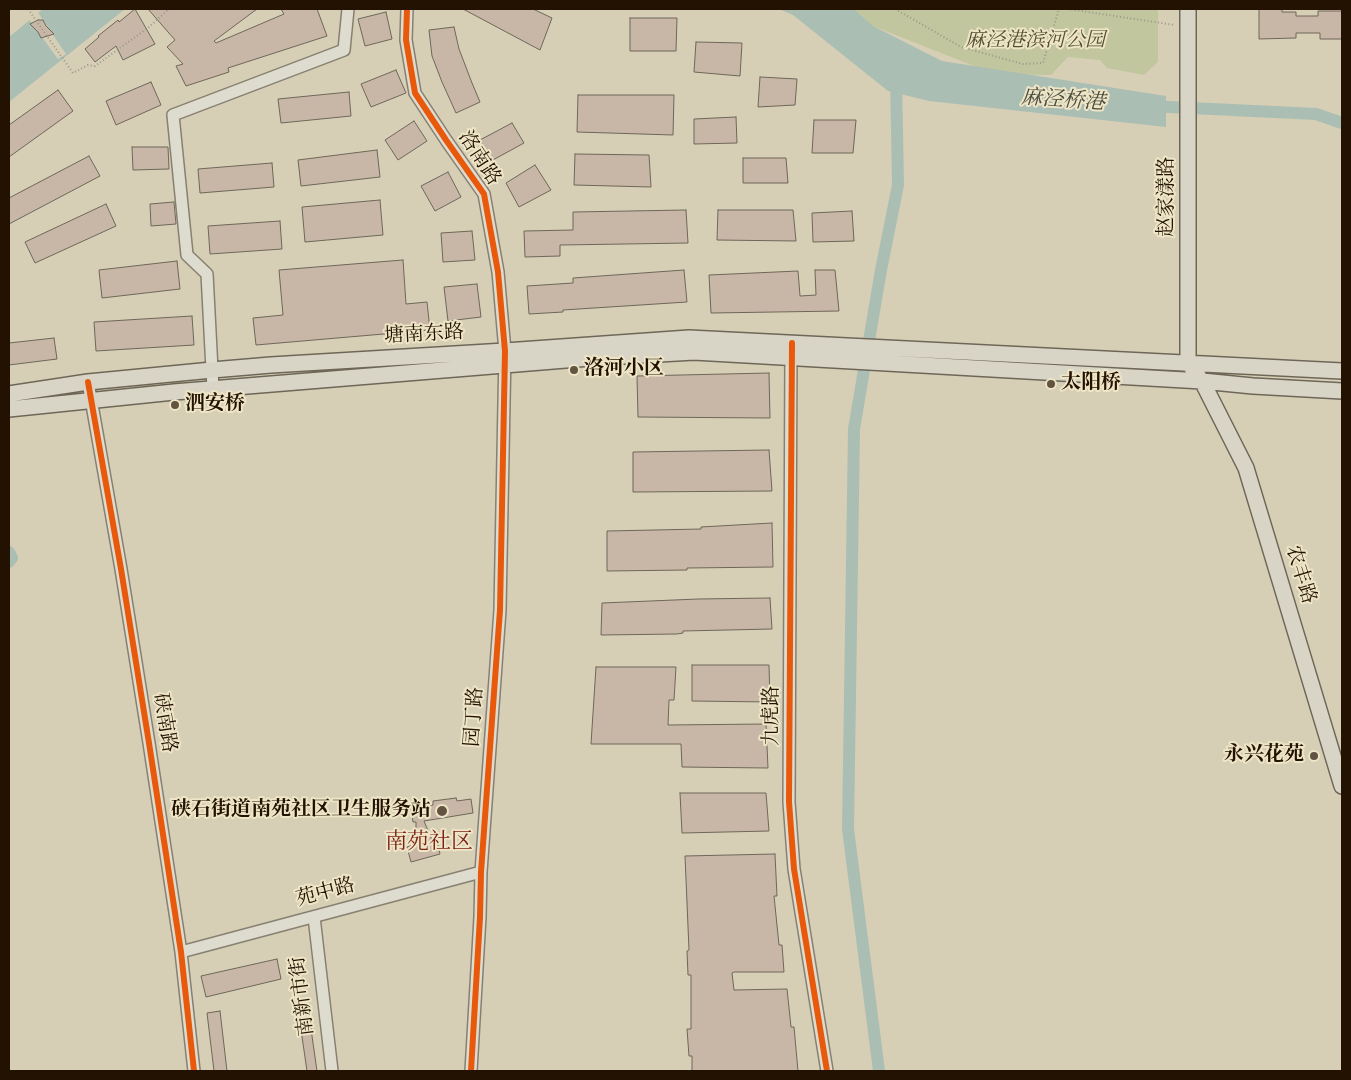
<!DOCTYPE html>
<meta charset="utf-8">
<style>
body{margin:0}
#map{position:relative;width:1351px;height:1080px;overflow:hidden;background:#d6cfb6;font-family:Vollkorn,serif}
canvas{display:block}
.frame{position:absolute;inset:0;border:10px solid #231101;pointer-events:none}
</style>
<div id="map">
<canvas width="1351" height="1080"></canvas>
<div class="frame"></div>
</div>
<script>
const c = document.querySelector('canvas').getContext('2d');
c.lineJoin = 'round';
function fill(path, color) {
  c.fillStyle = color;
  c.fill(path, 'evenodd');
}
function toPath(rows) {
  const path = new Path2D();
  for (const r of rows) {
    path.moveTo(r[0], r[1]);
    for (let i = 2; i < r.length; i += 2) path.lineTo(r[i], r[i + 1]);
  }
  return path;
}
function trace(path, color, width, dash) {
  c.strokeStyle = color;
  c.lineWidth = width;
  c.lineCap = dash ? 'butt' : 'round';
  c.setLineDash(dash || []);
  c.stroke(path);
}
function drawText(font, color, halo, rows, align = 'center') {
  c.font = font + ' Vollkorn,"Noto Serif SC",serif';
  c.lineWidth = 4;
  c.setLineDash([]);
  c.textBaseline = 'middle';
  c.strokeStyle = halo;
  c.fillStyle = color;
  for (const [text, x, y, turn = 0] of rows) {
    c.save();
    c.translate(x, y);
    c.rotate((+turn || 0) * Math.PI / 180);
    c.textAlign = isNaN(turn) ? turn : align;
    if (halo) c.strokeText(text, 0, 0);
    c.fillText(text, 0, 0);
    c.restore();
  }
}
fill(toPath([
 [854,9,1158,9,1158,62,1144,75,1107,68,1100,60,1068,57,1051,75,994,74,873,26]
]), '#c1c69e');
fill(toPath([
 [43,9,125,9,9,102,9,37],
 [779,9,854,9,873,26,942,61,1166,96,1166,127,929,101,888,91,793,15]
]), '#abbeb3');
fill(toPath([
 [37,11,66,54,58,59,28,18]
]), '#d6cfb6');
trace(toPath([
 [1149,106,1316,114,1342,123],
 [9,552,12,558,9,562],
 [879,1071,848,829,854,429,881,270,898,185,896,77]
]), '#abbeb3', 12);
const building = toPath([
 [135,9,155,44,123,60,116,46,95,62,85,49,99,37,98,36,118,20,119,22,135,9],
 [148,9,257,9,214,41,216,43,284,14,281,9,317,9,327,36,228,68,229,72,186,86,176,66,183,64,167,47,175,40,148,9],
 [463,9,533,9,552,18,540,50,463,9],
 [1259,9,1282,9,1282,12,1296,12,1296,16,1318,16,1318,11,1342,11,1342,39,1320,39,1320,33,1296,33,1296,38,1259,39,1259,9],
 [386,12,392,39,365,46,358,19,386,12],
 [630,18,677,18,676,51,630,51,630,18],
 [38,20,43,20,46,26,54,34,41,38,38,32,30,24,38,20],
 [454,27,459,49,472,83,480,102,456,113,442,82,432,56,429,30,454,27],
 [696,42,742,43,740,76,694,72,696,42],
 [396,70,406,93,371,107,361,84,396,70],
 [760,77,797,79,795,105,758,107,760,77],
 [151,82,161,105,116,125,106,101,151,82],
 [58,90,73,111,9,157,9,125,58,90],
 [349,92,351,116,281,123,278,99,349,92],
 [578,95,674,95,673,135,577,132,578,95],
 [736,117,737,143,694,144,694,119,736,117],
 [814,120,856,120,853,153,812,153,814,120],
 [414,121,427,141,398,160,385,140,414,121],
 [512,123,524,143,491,161,480,140,512,123],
 [132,147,168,147,169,169,133,170,132,147],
 [377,150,380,177,301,186,298,160,377,150],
 [575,154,649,155,651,187,574,185,575,154],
 [89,156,100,176,9,224,9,198,89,156],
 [743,158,786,158,788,183,743,183,743,158],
 [272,163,274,187,200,193,198,169,272,163],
 [535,165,551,190,519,207,506,183,535,165],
 [448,172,461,197,435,211,421,186,448,172],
 [380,200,383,235,305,242,302,207,380,200],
 [174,202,176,224,151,226,150,204,174,202],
 [106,204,116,226,35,263,25,242,106,204],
 [686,210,688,243,560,245,560,256,525,257,524,231,573,230,573,212,686,210],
 [718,210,793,210,796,241,717,240,718,210],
 [852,211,854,241,813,242,812,213,852,211],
 [280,221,282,249,210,254,208,226,280,221],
 [472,231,475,260,443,262,441,233,472,231],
 [403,260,406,304,427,302,430,330,256,345,253,318,283,315,279,270,403,260],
 [177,261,180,289,102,298,99,270,177,261],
 [684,270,687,302,563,310,563,312,529,314,527,286,573,283,573,278,684,270],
 [815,270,835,270,839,311,711,313,709,275,798,271,800,296,816,295,815,270],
 [477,284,481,317,448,321,444,287,477,284],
 [192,316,194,345,96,351,94,322,192,316],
 [54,338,57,359,9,365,9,343,54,338],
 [769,373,770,418,638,417,637,376,769,373],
 [769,450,772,491,633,492,633,452,769,450],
 [772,523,773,567,687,568,687,570,607,571,607,531,701,529,701,527,772,523],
 [770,598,772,629,683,631,683,633,677,634,601,635,602,603,698,599,770,598],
 [692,665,769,665,770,702,692,701,692,665],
 [596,667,676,667,674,700,669,700,668,725,766,724,768,768,682,767,681,744,591,744,596,667],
 [680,793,766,793,769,831,682,833,680,793],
 [456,798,457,801,471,799,473,813,424,821,432,840,437,840,440,854,411,862,407,847,416,844,416,822,413,822,411,808,416,808,416,802,419,807,433,805,433,801,456,798],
 [775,854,777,896,774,896,779,945,782,945,784,972,734,972,732,973,734,990,787,989,791,1027,794,1027,798,1071,692,1071,692,1056,689,1056,687,1029,691,1029,691,975,688,975,687,951,689,950,685,856,775,854],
 [277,959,281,979,206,997,201,976,277,959],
 [220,1011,227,1071,214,1071,207,1013,220,1011],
 [310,1022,317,1071,307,1071,300,1023,310,1022]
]);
fill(building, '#c8b7a7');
trace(building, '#6e6758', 1);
const minor = toPath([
 [407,9,406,40,415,93,446,140,484,194,498,272,505,351,500,610,481,872,480,917,471,1071],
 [791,351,789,802,794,869,827,1071],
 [88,382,121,569,149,743,181,952,194,1071],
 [213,389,207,274,187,255,173,115,344,50,348,9],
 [314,917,332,1071],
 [181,952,481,872]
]);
const major = toPath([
 [1188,9,1188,363,1202,381,1246,468,1342,786],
 [9,394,88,382,212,370,271,365,505,351,689,338,1342,371],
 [9,409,174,392,590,358,694,352,1202,381,1253,386,1342,391]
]);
trace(minor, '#878071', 14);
trace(major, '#6e6758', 18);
trace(toPath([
 [28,9,73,73,88,65,95,66,149,27,169,9],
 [895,9,961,47,1023,64,1043,63,1059,9],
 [1068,9,1175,25]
]), '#9a968b', 2, [1, 2.5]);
trace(minor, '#dedccf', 11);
trace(major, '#d9d5c6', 15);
trace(toPath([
 [407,9,406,40,415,93,446,140,484,194,498,272,505,351,500,610,481,872,480,917,471,1071],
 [792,343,789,802,794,869,827,1071],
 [88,382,121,569,149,743,181,952,194,1071]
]), '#e8590c', 6);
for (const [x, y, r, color] of [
 [574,370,5,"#625440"],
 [1051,384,5,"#625440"],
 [175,405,5,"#625440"],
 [1314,756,5,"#625440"],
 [442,811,6,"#625440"]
]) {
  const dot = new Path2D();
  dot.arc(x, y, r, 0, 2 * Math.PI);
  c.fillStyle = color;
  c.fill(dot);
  trace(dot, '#ede5c6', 2);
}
drawText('italic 20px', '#544e31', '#ede5c6', [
 ["麻泾港滨河公园",1035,42]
]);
drawText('20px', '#231101', '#ede5c6', [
 ["洛南路",478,159,57],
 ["赵家漾路",1168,197,-90],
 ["塘南东路",424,336,-3],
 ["农丰路",1299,575,73],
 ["九虎路",773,716,-90],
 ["园丁路",476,717,-86],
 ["硖南路",163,723,81],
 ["苑中路",326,894,-15],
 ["南新市街",304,996,-97]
]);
drawText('bold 20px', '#231101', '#ede5c6', [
 ["洛河小区",584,370],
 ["太阳桥",1061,384],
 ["泗安桥",185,405],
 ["永兴花苑",1304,756,"right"],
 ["硖石街道南苑社区卫生服务站",431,811,"right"]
], 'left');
drawText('italic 21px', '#4c4b3f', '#ede5c6', [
 ["麻泾桥港",1063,102,4]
]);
drawText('22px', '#7a1f14', '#ede5c6', [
 ["南苑社区",429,844]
]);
</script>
